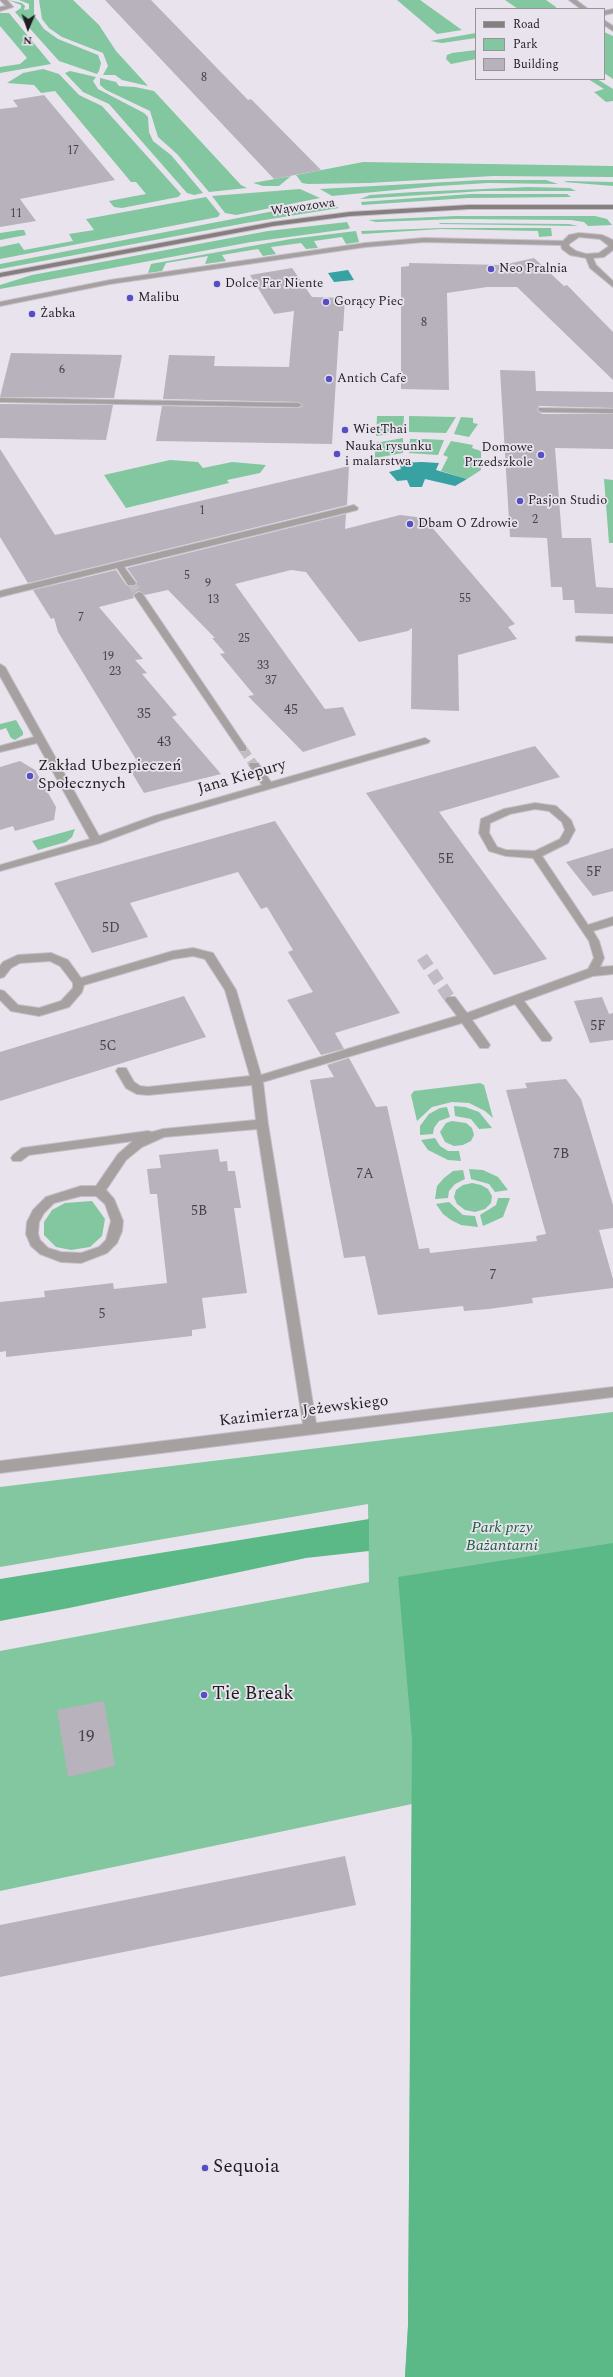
<!DOCTYPE html>
<meta charset="utf-8">
<style>
body{margin:0}
#map{position:relative;width:613px;height:2377px;overflow:hidden;background:#e9e3ed;font-family:Spectral,serif}
canvas{display:block}
.legend{position:absolute;left:475px;top:8px;width:130px;height:72px;box-sizing:border-box;background:#e9e3ed;border:1px solid #99949c;margin:0;padding:5px 7px;list-style:none;font-size:12px;color:#201e22}
.legend li{display:flex;align-items:center;gap:8px;height:20px}
.legend b{width:20px;border:1px solid #99949c}
.north{position:absolute;left:8px;top:8px;width:40px;height:40px;-webkit-text-stroke:3px #e9e3ed;paint-order:stroke;rotate:182deg;font-size:11px;font-weight:700;line-height:16px;text-align:center;color:#201e22}
.north::after{content:'';display:block;margin:auto;width:14px;height:18px;background:#201e22;clip-path:polygon(50% 0,100% 100%,50% 72%,0 100%)}
</style>
<div id="map">
<canvas width="613" height="2377"></canvas>
<ul class="legend">
<li><b style="height:5px;background:#877e80"></b>Road</li>
<li><b style="height:11px;background:#82c79f"></b>Park</li>
<li><b style="height:11px;background:#b8b2bc"></b>Building</li>
</ul>
<div class="north">N</div>
</div>
<script>
const c = document.querySelector('canvas').getContext('2d');
c.lineJoin = 'round';
function fill(path, color) {
  c.fillStyle = color;
  c.fill(path, 'evenodd');
}
function toPath(rows) {
  const path = new Path2D();
  for (const r of rows) {
    path.moveTo(r[0], r[1]);
    for (let i = 2; i < r.length; i += 2) path.lineTo(r[i], r[i + 1]);
  }
  return path;
}
function trace(path, color, width, dash) {
  c.strokeStyle = color;
  c.lineWidth = width;
  c.lineCap = dash ? 'butt' : 'round';
  c.setLineDash(dash || []);
  c.stroke(path);
}
function drawText(font, color, halo, rows, align = 'center') {
  c.font = font + ' Spectral,serif';
  c.lineWidth = 3.5;
  c.setLineDash([]);
  c.textBaseline = 'middle';
  c.strokeStyle = halo;
  c.fillStyle = color;
  for (const [text, x, y, turn = 0] of rows) {
    c.save();
    c.translate(x, y);
    c.rotate((+turn || 0) * Math.PI / 180);
    c.textAlign = isNaN(turn) ? turn : align;
    if (halo) c.strokeText(text, 0, 0);
    c.fillText(text, 0, 0);
    c.restore();
  }
}
fill(toPath([
 [8,0,22,3,25,6,24,10,29,9,29,4,19,0,34,0,34,15,44,29,58,39,98,55,101,63,99,71,97,74,59,61,15,12,21,8,21,5],
 [39,0,73,0,99,25,116,51,148,86,122,80,115,75,103,75,108,66,103,53,62,37,49,28,42,19],
 [397,0,420,0,462,30,437,34],
 [505,0,546,0,556,7,556,9,518,9],
 [0,13,9,13,51,64,0,73,0,67,20,64,27,58,0,26],
 [604,32,613,36,613,79,604,73],
 [476,33,476,38,442,43,430,41],
 [476,50,476,59,451,64,446,59,447,55,452,53],
 [43,69,59,74,79,95,102,106,181,194,178,197,122,208,114,207,109,201,146,194,136,182,131,182,55,91,41,93,34,85,7,83,23,73],
 [70,71,96,77,93,81,98,89,144,113,148,117,149,132,153,141,171,155,203,193,194,195,187,193,109,104,83,92,65,73],
 [100,78,116,82,119,86,135,87,154,91,241,185,247,188,209,192,177,154,158,137,150,111,106,90,100,85],
 [588,79,597,79,613,89,613,101,606,102,594,92,604,89],
 [363,162,613,166,613,177,493,176,368,183,308,184,302,183,296,175],
 [291,176,279,186,263,186,253,183],
 [482,180,546,180,558,184,488,183,438,186,332,196,320,189],
 [567,181,613,182,613,186,564,182],
 [528,187,570,188,576,191,483,191,360,199,370,195,414,192],
 [300,189,320,198,236,215,225,213,212,196],
 [471,194,567,194,571,197,468,198,362,205,361,202],
 [206,197,220,214,218,217,0,259,0,247,19,243,24,250,73,241,69,234,94,230,86,219],
 [326,201,339,208,246,223,0,269,0,264],
 [455,216,595,216,607,219,612,225,588,226,584,222,571,220,455,219,376,222,368,220],
 [347,222,350,228,348,229,251,242,0,289,0,285,32,275,268,231],
 [439,223,569,224,578,226,440,224],
 [442,228,551,228,552,236,539,237,538,231,441,229,362,234,361,231],
 [20,230,24,230,26,235,0,240,0,233],
 [356,231,359,242,346,244,342,237,314,241,318,248,306,249,301,243,271,247,276,254,263,256,258,249,222,255,226,261,205,264,208,256,166,263,162,271,148,273,151,264,291,239],
 [377,416,404,416,403,432,376,436],
 [409,416,456,417,446,433,409,432],
 [461,417,473,418,473,423,478,424,469,437,454,434],
 [403,438,403,453,375,458,375,443],
 [410,439,424,439,444,440,438,455,409,453],
 [451,441,473,445,472,448,481,451,481,470,467,479,441,471,448,457,443,455],
 [170,460,198,462,203,468,232,462,266,465,260,473,227,480,229,483,126,508,104,475],
 [604,479,613,480,613,543,609,543],
 [16,720,23,732,23,735,15,740,11,738,6,728,0,730,0,724],
 [75,829,72,837,66,842,38,850,32,841],
 [480,1083,484,1085,493,1118,485,1111,469,1103,452,1102,432,1107,417,1121,411,1095,414,1091],
 [454,1106,465,1107,479,1112,492,1128,479,1129,471,1119,455,1116],
 [447,1107,450,1117,439,1121,434,1128,433,1134,420,1135,420,1126,429,1114,440,1108],
 [452,1121,466,1123,472,1128,474,1135,471,1141,463,1145,454,1146,445,1142,440,1132,446,1123],
 [435,1138,440,1146,448,1151,459,1151,461,1161,448,1160,428,1150,421,1140],
 [469,1169,483,1170,498,1177,508,1190,495,1192,489,1184,471,1179],
 [463,1170,465,1179,455,1184,449,1191,448,1198,435,1199,437,1186,444,1178,453,1171],
 [472,1183,481,1185,488,1189,492,1196,491,1203,485,1209,475,1212,465,1210,457,1204,454,1197,456,1190,463,1185],
 [498,1198,510,1198,503,1217,483,1226,480,1215,496,1205],
 [92,1201,105,1219,102,1236,90,1247,71,1250,56,1247,44,1235,44,1222,52,1210,65,1203],
 [449,1202,463,1215,475,1216,478,1227,461,1225,451,1220,443,1214,436,1204],
 [613,1412,613,2377,405,2377,408,2326,412,1804,0,1891,0,1651,369,1582,368,1504,0,1567,0,1487]
]), '#82c79f');
fill(toPath([
 [369,1519,369,1551,306,1558,69,1608,0,1621,0,1579],
 [613,1543,613,2377,405,2377,408,2326,412,1739,398,1577]
]), '#5ab987');
fill(toPath([
 [348,270,354,280,334,282,328,273],
 [422,462,439,463,436,470,467,479,455,486,425,479,422,487,410,487,407,480,397,481,389,472,401,469,399,463]
]), '#38a2a2');
fill(toPath([
 [105,0,151,0,248,100,251,99,321,170,274,179],
 [44,95,115,180,20,199,36,221,0,227,0,109,18,107,13,100],
 [534,258,564,286,567,285,613,332,613,380,517,287,487,287,447,293,449,390,401,389,401,267,409,266,409,263,503,265],
 [292,268,312,297,345,298,343,331,339,331,332,444,156,441,162,406,298,408,303,406,298,402,163,399,169,355,215,356,214,366,289,367,294,311,274,314,250,275],
 [11,353,122,355,114,398,0,397],
 [500,370,535,371,536,391,613,392,613,408,539,406,537,410,542,414,613,414,613,449,555,448,562,538,591,538,596,587,613,588,613,614,575,613,574,600,563,600,562,587,551,587,547,538,510,537],
 [0,404,113,405,106,440,0,438],
 [0,449,55,535,349,466,347,505,28,583,0,537],
 [346,514,345,529,400,515,424,518,515,624,508,627,517,639,458,655,459,711,411,709,412,628,408,631,359,642,306,572,291,570,235,584,325,709,343,707,356,735,303,752,248,696,254,695,220,654,225,653,212,638,215,638,168,590,145,595,138,591,133,595,134,598,99,607,143,659,135,660,147,673,142,674,177,715,172,717,221,774,144,793,126,763,137,761,58,632,54,618,51,619,33,590,116,570,127,586,134,586,137,582,127,568],
 [535,746,560,777,439,812,547,959,494,975,366,793],
 [20,761,35,770,56,807,54,820,15,831,13,826,0,830,0,767],
 [275,821,400,1013,335,1033,344,1049,321,1055,287,1000,313,992,288,952,293,950,267,907,261,909,238,872,130,903,148,937,92,953,54,883],
 [613,848,613,891,593,896,566,862],
 [184,996,206,1037,0,1101,0,1052],
 [602,997,609,1014,613,1013,613,1040,590,1043,574,1001],
 [349,1058,376,1107,387,1106,419,1249,429,1248,430,1253,537,1241,536,1236,546,1234,506,1090,527,1088,525,1083,566,1079,581,1099,613,1205,613,1228,599,1230,613,1279,613,1288,532,1298,533,1303,489,1309,464,1311,463,1306,378,1315,365,1256,344,1258,310,1080,334,1077,327,1065],
 [218,1149,220,1162,227,1161,228,1171,235,1171,241,1208,234,1208,247,1293,202,1298,206,1328,192,1330,192,1336,6,1357,6,1351,0,1352,0,1302,45,1297,44,1291,113,1283,114,1289,167,1283,157,1194,150,1194,147,1169,161,1168,159,1155],
 [104,1701,115,1766,68,1777,57,1710],
 [345,1856,356,1905,0,1977,0,1925]
]), '#b8b2bc');
trace(toPath([
 [131,583,139,595],
 [243,749,254,765]
]), '#c1bcc4', 9, [9, 4.5]);
trace(toPath([
 [422,957,451,1000]
]), '#c1bcc4', 12, [12, 6]);
const street = toPath([
 [0,0,7,0,13,7,0,11,0,7,6,6,0,0],
 [569,0,576,0,588,9,581,9,569,0],
 [613,9,613,13,604,15,604,11,613,9],
 [604,20,613,26,613,31,604,25,604,20],
 [579,233,602,235,613,240,613,250,604,257,593,258,596,265,613,281,613,287,590,268,586,258,570,255,562,249,561,245,424,242,365,247,110,284,0,306,0,302,110,280,365,243,424,238,563,241,569,235,579,233],
 [579,237,600,239,609,246,599,253,586,254,576,251,569,246,569,244,579,237],
 [0,398,298,403,302,405,298,407,0,402,0,398],
 [539,408,613,409,613,413,542,412,538,410,539,408],
 [354,505,358,508,357,510,124,567,136,583,134,585,128,585,117,568,0,597,0,591,354,505],
 [139,592,142,593,246,747,246,751,240,751,134,595,139,592],
 [579,636,613,637,613,643,576,641,576,637,579,636],
 [0,664,5,667,99,836,154,816,262,785,249,765,250,763,258,763,271,782,425,738,430,741,428,743,162,820,100,843,0,871,0,865,90,839,37,743,0,752,0,746,34,737,0,676,0,664],
 [535,803,556,806,571,820,575,830,568,843,542,856,588,925,613,917,613,925,593,931,599,941,604,958,600,967,613,966,613,974,593,976,524,1001,550,1035,552,1038,550,1041,542,1041,515,1004,472,1020,488,1042,490,1045,488,1048,480,1048,462,1023,263,1082,268,1124,316,1423,613,1387,613,1397,0,1473,0,1461,303,1424,257,1129,164,1137,142,1147,126,1160,106,1190,114,1199,123,1221,122,1231,117,1243,107,1253,81,1263,61,1262,40,1254,31,1246,26,1234,27,1222,33,1210,46,1197,81,1186,96,1186,118,1154,133,1141,29,1155,21,1161,13,1161,11,1158,13,1155,22,1148,148,1131,152,1132,163,1129,256,1120,252,1085,148,1095,137,1094,126,1088,116,1071,118,1068,126,1068,134,1082,140,1086,148,1087,250,1076,225,990,205,959,193,956,173,959,84,985,82,992,69,1007,39,1016,11,1011,0,1000,0,990,4,991,18,1005,39,1008,61,1001,73,988,73,983,60,966,50,961,20,963,11,968,4,977,0,978,0,966,3,962,18,955,51,953,68,960,81,978,173,951,193,948,213,953,236,990,261,1075,457,1016,445,1000,447,997,455,997,467,1013,588,969,594,958,589,941,533,858,506,856,489,851,479,833,481,819,504,809,535,803],
 [535,809,549,811,562,822,565,830,560,839,535,851,506,850,497,847,489,833,490,823,510,814,535,809],
 [81,1196,96,1196,105,1204,111,1221,106,1240,99,1247,81,1253,61,1252,48,1248,40,1240,38,1234,39,1222,44,1213,54,1203,81,1196]
]);
const secondary = toPath([
 [469,205,613,205,613,209,469,209,350,216,273,226,0,277,0,273,273,222,350,212,469,205]
]);
trace(street, '#c5c0c8', 2);
trace(secondary, '#c5c0c8', 2);
fill(street, '#a6a0a1');
fill(secondary, '#877e80');
for (const [x, y, r, color] of [
 [491,269,4,"#554ec6"],
 [217,284,4,"#554ec6"],
 [130,298,4,"#554ec6"],
 [326,302,4,"#554ec6"],
 [32,314,4,"#554ec6"],
 [329,379,4,"#554ec6"],
 [345,430,4,"#554ec6"],
 [337,454,4,"#554ec6"],
 [541,455,4,"#554ec6"],
 [520,501,4,"#554ec6"],
 [410,524,4,"#554ec6"],
 [30,776,4,"#554ec6"],
 [204,1695,4,"#554ec6"],
 [205,2168,4,"#554ec6"]
]) {
  const dot = new Path2D();
  dot.arc(x, y, r, 0, 2 * Math.PI);
  c.fillStyle = color;
  c.fill(dot);
  trace(dot, '#e9e3ed', 1.5);
}
drawText('12px', '#464348', null, [
 ["8",204,79],
 ["17",73,152],
 ["11",16,215],
 ["8",424,324],
 ["6",62,371],
 ["1",202,512],
 ["2",535,521],
 ["5",187,577],
 ["9",208,585],
 ["55",465,600],
 ["13",213,601],
 ["7",81,619],
 ["25",244,640],
 ["19",108,658],
 ["33",263,667],
 ["23",115,673],
 ["37",271,682]
]);
drawText('13px', '#201e22', '#e9e3ed', [
 ["Wąwozowa",303,208,-8]
]);
drawText('13px', '#201e22', '#e9e3ed', [
 ["Neo Pralnia",499,269],
 ["Dolce Far Niente",225,284],
 ["Malibu",138,298],
 ["Gorący Piec",334,302],
 ["Żabka",40,314],
 ["Antich Cafe",337,379],
 ["WietThai",353,430],
 ["Nauka rysunku",345,447],
 ["i malarstwa",345,462],
 ["Domowe",533,448,"right"],
 ["Przedszkole",533,463,"right"],
 ["Pasjon Studio",528,501],
 ["Dbam O Zdrowie",418,524]
], 'left');
drawText('14px', '#464348', null, [
 ["45",291,711],
 ["35",144,715],
 ["43",164,743],
 ["5E",446,860],
 ["5F",594,873],
 ["5D",111,929],
 ["5F",598,1027],
 ["5C",108,1047],
 ["7B",561,1155],
 ["7A",365,1175],
 ["5B",199,1212],
 ["7",493,1276],
 ["5",102,1315]
]);
drawText('16px', '#201e22', '#e9e3ed', [
 ["Zakład Ubezpieczeń",38,767],
 ["Społecznych",38,785]
], 'left');
drawText('16px', '#201e22', '#e9e3ed', [
 ["Jana Kiepury",242,778,-16],
 ["Kazimierza Jeżewskiego",304,1412,-7]
]);
drawText('italic 16px', '#1a603e', '#e9e3ed', [
 ["Park przy",502,1529],
 ["Bażantarni",502,1547]
]);
drawText('17px', '#464348', null, [
 ["19",86,1738]
]);
drawText('19px', '#201e22', '#e9e3ed', [
 ["Tie Break",212,1695],
 ["Sequoia",213,2168]
], 'left');
</script>
